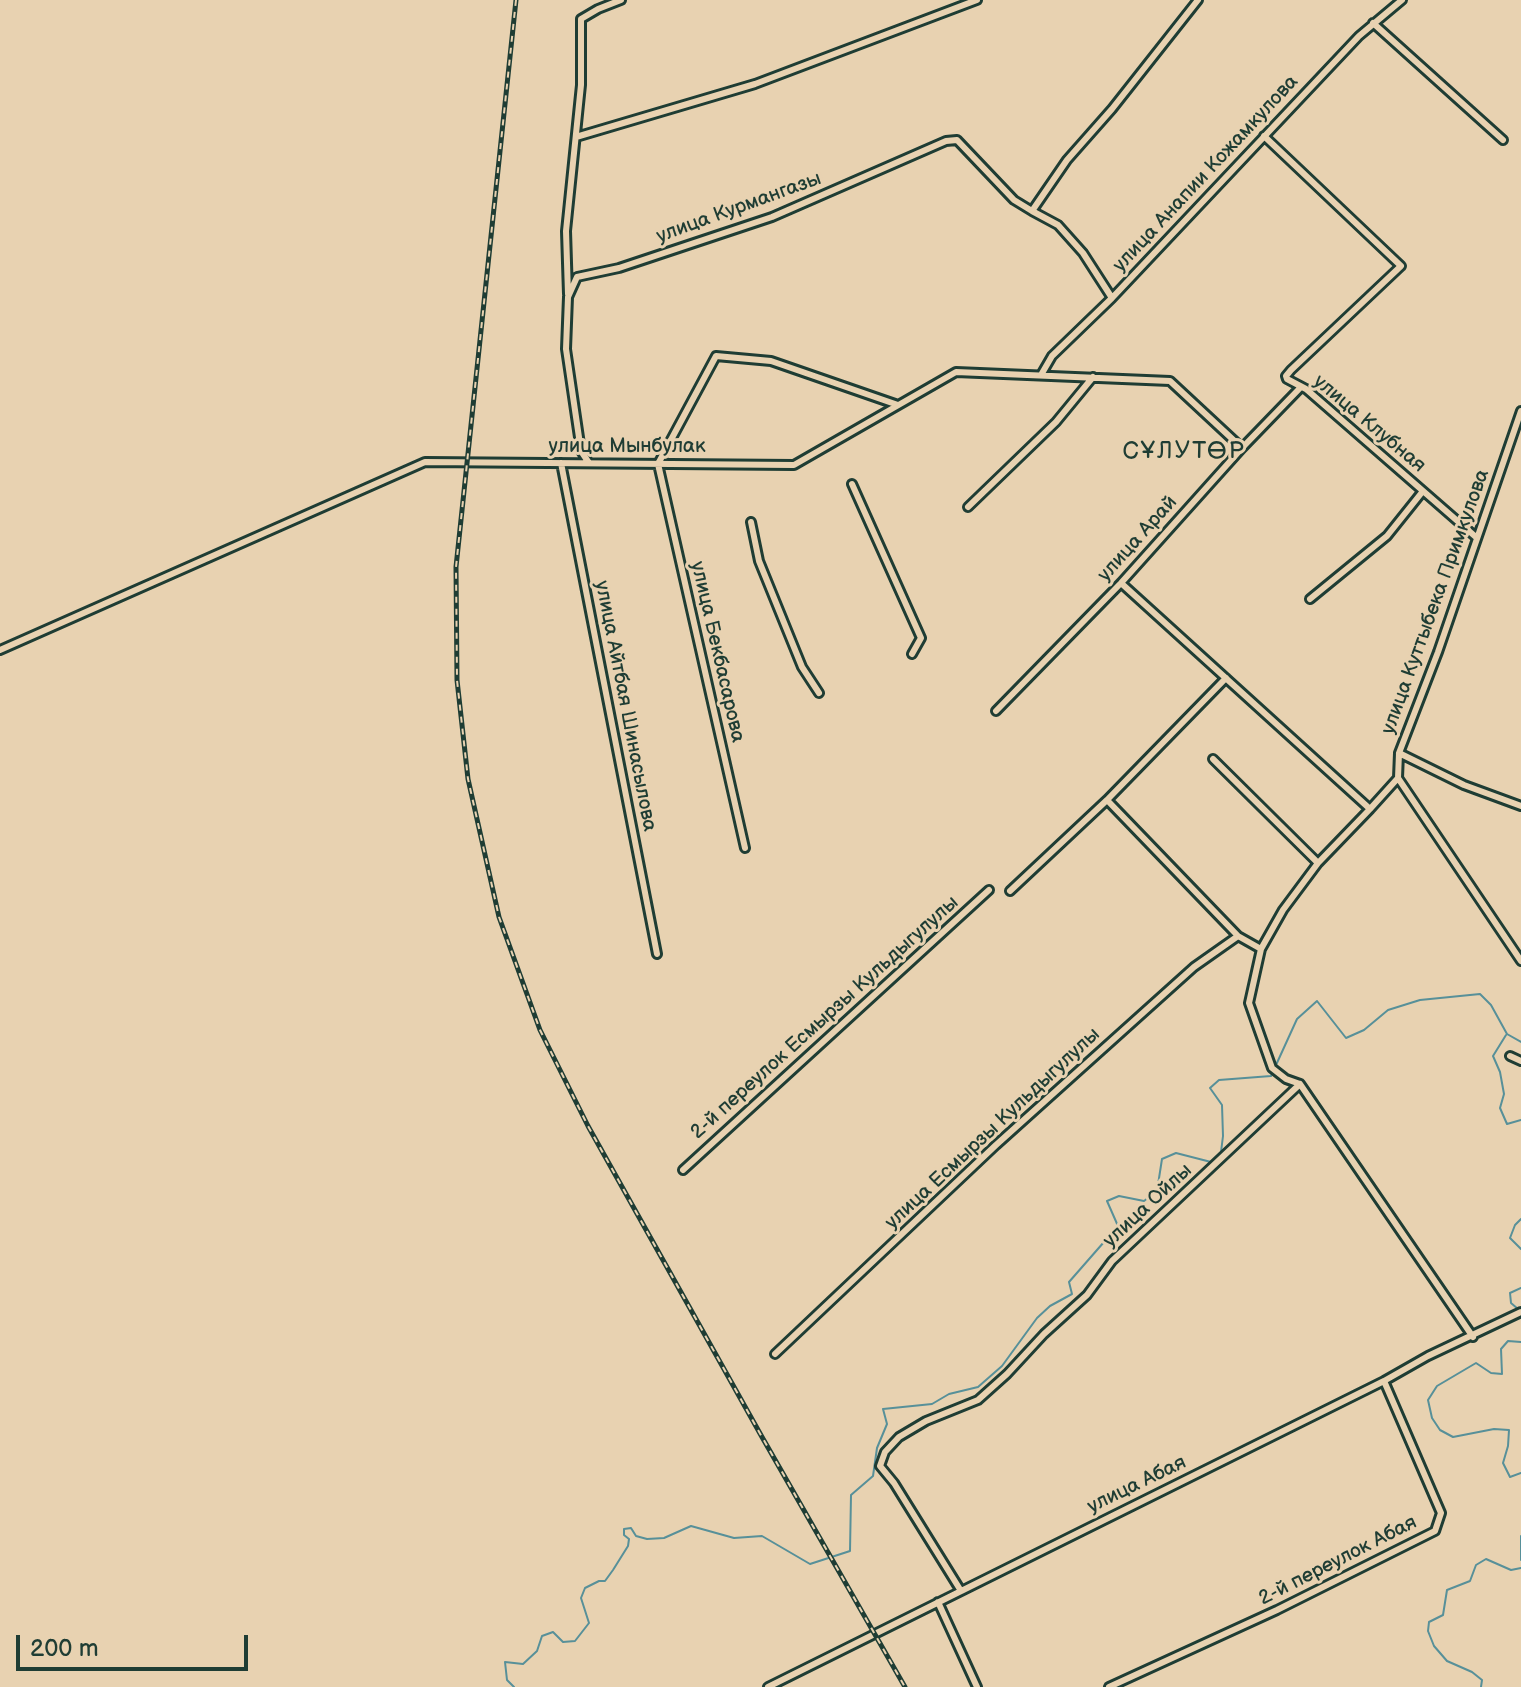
<!DOCTYPE html>
<meta charset="utf-8">
<style>
body{margin:0}
#map{position:relative;width:1521px;height:1687px;overflow:hidden;background:#e8d2b1;font-family:"Balsamiq Sans",sans-serif}
canvas{display:block}
.scale{position:absolute;left:16px;top:1635px;width:232px;height:36px;box-sizing:border-box;border:4px solid #1f3d34;border-top:0;padding-left:10px;font-size:24px;line-height:28px;white-space:nowrap;color:#1f3d34;-webkit-text-stroke:6px #e8d2b1;paint-order:stroke}
</style>
<div id="map">
<canvas width="1521" height="1687"></canvas>
<div class="scale">200 m</div>
</div>
<script>
const c = document.querySelector('canvas').getContext('2d');
c.lineJoin = 'round';
function toPath(rows) {
  const path = new Path2D();
  for (const r of rows) {
    path.moveTo(r[0], r[1]);
    for (let i = 2; i < r.length; i += 2) path.lineTo(r[i], r[i + 1]);
  }
  return path;
}
function trace(path, color, width, dash) {
  c.strokeStyle = color;
  c.lineWidth = width;
  c.lineCap = dash ? 'butt' : 'round';
  c.setLineDash(dash || []);
  c.stroke(path);
}
function drawText(font, color, halo, rows, align = 'center') {
  c.font = font + ' "Balsamiq Sans",sans-serif';
  c.lineWidth = 6;
  c.setLineDash([]);
  c.textBaseline = 'middle';
  c.strokeStyle = halo;
  c.fillStyle = color;
  for (const [text, x, y, turn = 0] of rows) {
    c.save();
    c.translate(x, y);
    c.rotate((+turn || 0) * Math.PI / 180);
    c.textAlign = isNaN(turn) ? turn : align;
    if (halo) c.strokeText(text, 0, 0);
    c.fillText(text, 0, 0);
    c.restore();
  }
}
trace(toPath([
 [1506,1035,1493,1056,1500,1072,1504,1094,1500,1108,1507,1124,1521,1120],
 [1521,1219,1515,1225,1510,1238,1521,1249],
 [1518,1309,1511,1303,1510,1293,1521,1288],
 [1521,1342,1508,1341,1501,1349,1502,1374,1491,1373,1476,1363,1437,1386,1428,1400,1432,1418,1440,1430,1453,1437,1494,1429,1509,1430,1508,1446,1503,1463,1510,1477,1521,1473],
 [1521,1536,1521,1560],
 [514,1687,507,1680,505,1662,523,1664,537,1651,542,1636,553,1632,563,1642,575,1641,589,1623,581,1598,585,1588,599,1581,605,1581,613,1570,628,1546,629,1539,624,1535,624,1529,631,1528,636,1536,647,1539,664,1538,691,1526,734,1538,762,1536,810,1564,850,1551,851,1495,873,1476,877,1448,887,1424,883,1409,932,1404,949,1394,978,1387,1002,1366,1037,1318,1050,1306,1072,1294,1069,1282,1118,1226,1107,1201,1119,1196,1144,1201,1157,1191,1162,1159,1176,1153,1211,1162,1221,1152,1223,1136,1222,1105,1210,1088,1219,1080,1271,1076,1297,1019,1317,1001,1346,1038,1364,1030,1388,1010,1420,1000,1480,994,1491,1005,1507,1034,1521,1042],
 [1481,1687,1482,1680,1472,1672,1447,1661,1434,1646,1428,1631,1429,1622,1443,1615,1447,1590,1470,1581,1476,1565,1486,1559,1511,1570,1521,1568]
]), '#579099', 2);
const street = toPath([
 [1373,23,1503,140],
 [1264,136,1401,266,1291,370,1286,376,1287,379,1306,389,1477,538],
 [576,137,755,84,977,0],
 [1032,211,1058,225,1083,253,1112,298],
 [568,294,566,231,581,85,581,19,598,9,621,0],
 [1041,375,1052,356,1112,298,1359,36,1402,0],
 [1521,411,1438,652,1399,753,1398,778,1521,961],
 [561,463,657,954],
 [589,463,581,451,566,349,568,297,577,277,619,268,772,217,946,141,957,140,1014,200,1032,211,1067,160,1112,109,1198,0],
 [852,484,921,638,912,654],
 [968,507,1056,422,1093,377],
 [751,522,759,561,802,667,819,693],
 [1121,583,1370,809,1398,778],
 [1310,599,1387,536,1423,491],
 [0,650,425,462,794,465,956,372,1170,381,1242,448],
 [996,711,1121,583,1242,448,1301,387],
 [1399,753,1464,785,1521,806],
 [1213,759,1318,863],
 [1107,800,1226,678],
 [745,848,658,464,716,356,771,361,898,405],
 [1010,891,1107,800,1238,936],
 [1510,1056,1521,1061],
 [1300,1084,1473,1337],
 [683,1170,989,890],
 [775,1354,996,1145,1194,967,1238,936,1261,949],
 [961,1591,894,1483,880,1466,885,1452,899,1437,926,1421,978,1400,1007,1374,1044,1334,1087,1295,1112,1261,1300,1084,1286,1079,1272,1068,1249,1003,1261,949,1283,910,1318,863,1370,809],
 [938,1602,977,1687],
 [768,1687,1384,1381,1428,1356,1521,1312],
 [1109,1687,1277,1610,1435,1531,1441,1513,1384,1381]
]);
trace(street, '#1f3d34', 12);
trace(street, '#e8d2b1', 6);
const rail = toPath([
 [516,0,456,567,457,680,468,779,499,917,540,1030,588,1126,762,1437,905,1687]
]);
trace(rail, '#1f3d34', 5);
trace(rail, '#e8d2b1', 2, [6]);
drawText('20px', '#1f3d34', '#e8d2b1', [
 ["улица Анапии Кожамкулова",1206,174,-47],
 ["улица Курмангазы",739,208,-20],
 ["улица Клубная",1369,424,40],
 ["улица Мынбулак",627,447],
 ["улица Арай",1138,539,-48],
 ["улица Куттыбека Примкулова",1436,602,-70],
 ["улица Бекбасарова",717,652,77],
 ["улица Айтбая Шинасылова",625,706,79],
 ["2-й переулок Есмырзы Кульдыгулулы",825,1018,-42],
 ["улица Есмырзы Кульдыгулулы",993,1129,-43],
 ["улица Ойлы",1148,1206,-43],
 ["улица Абая",1137,1485,-26],
 ["2-й переулок Абая",1338,1561,-27]
]);
c.letterSpacing = '2px';
drawText('24px', '#1f3d34', '#e8d2b1', [
 ["СҰЛУТӨР",1184,452]
]);
c.letterSpacing = '0px';
</script>
